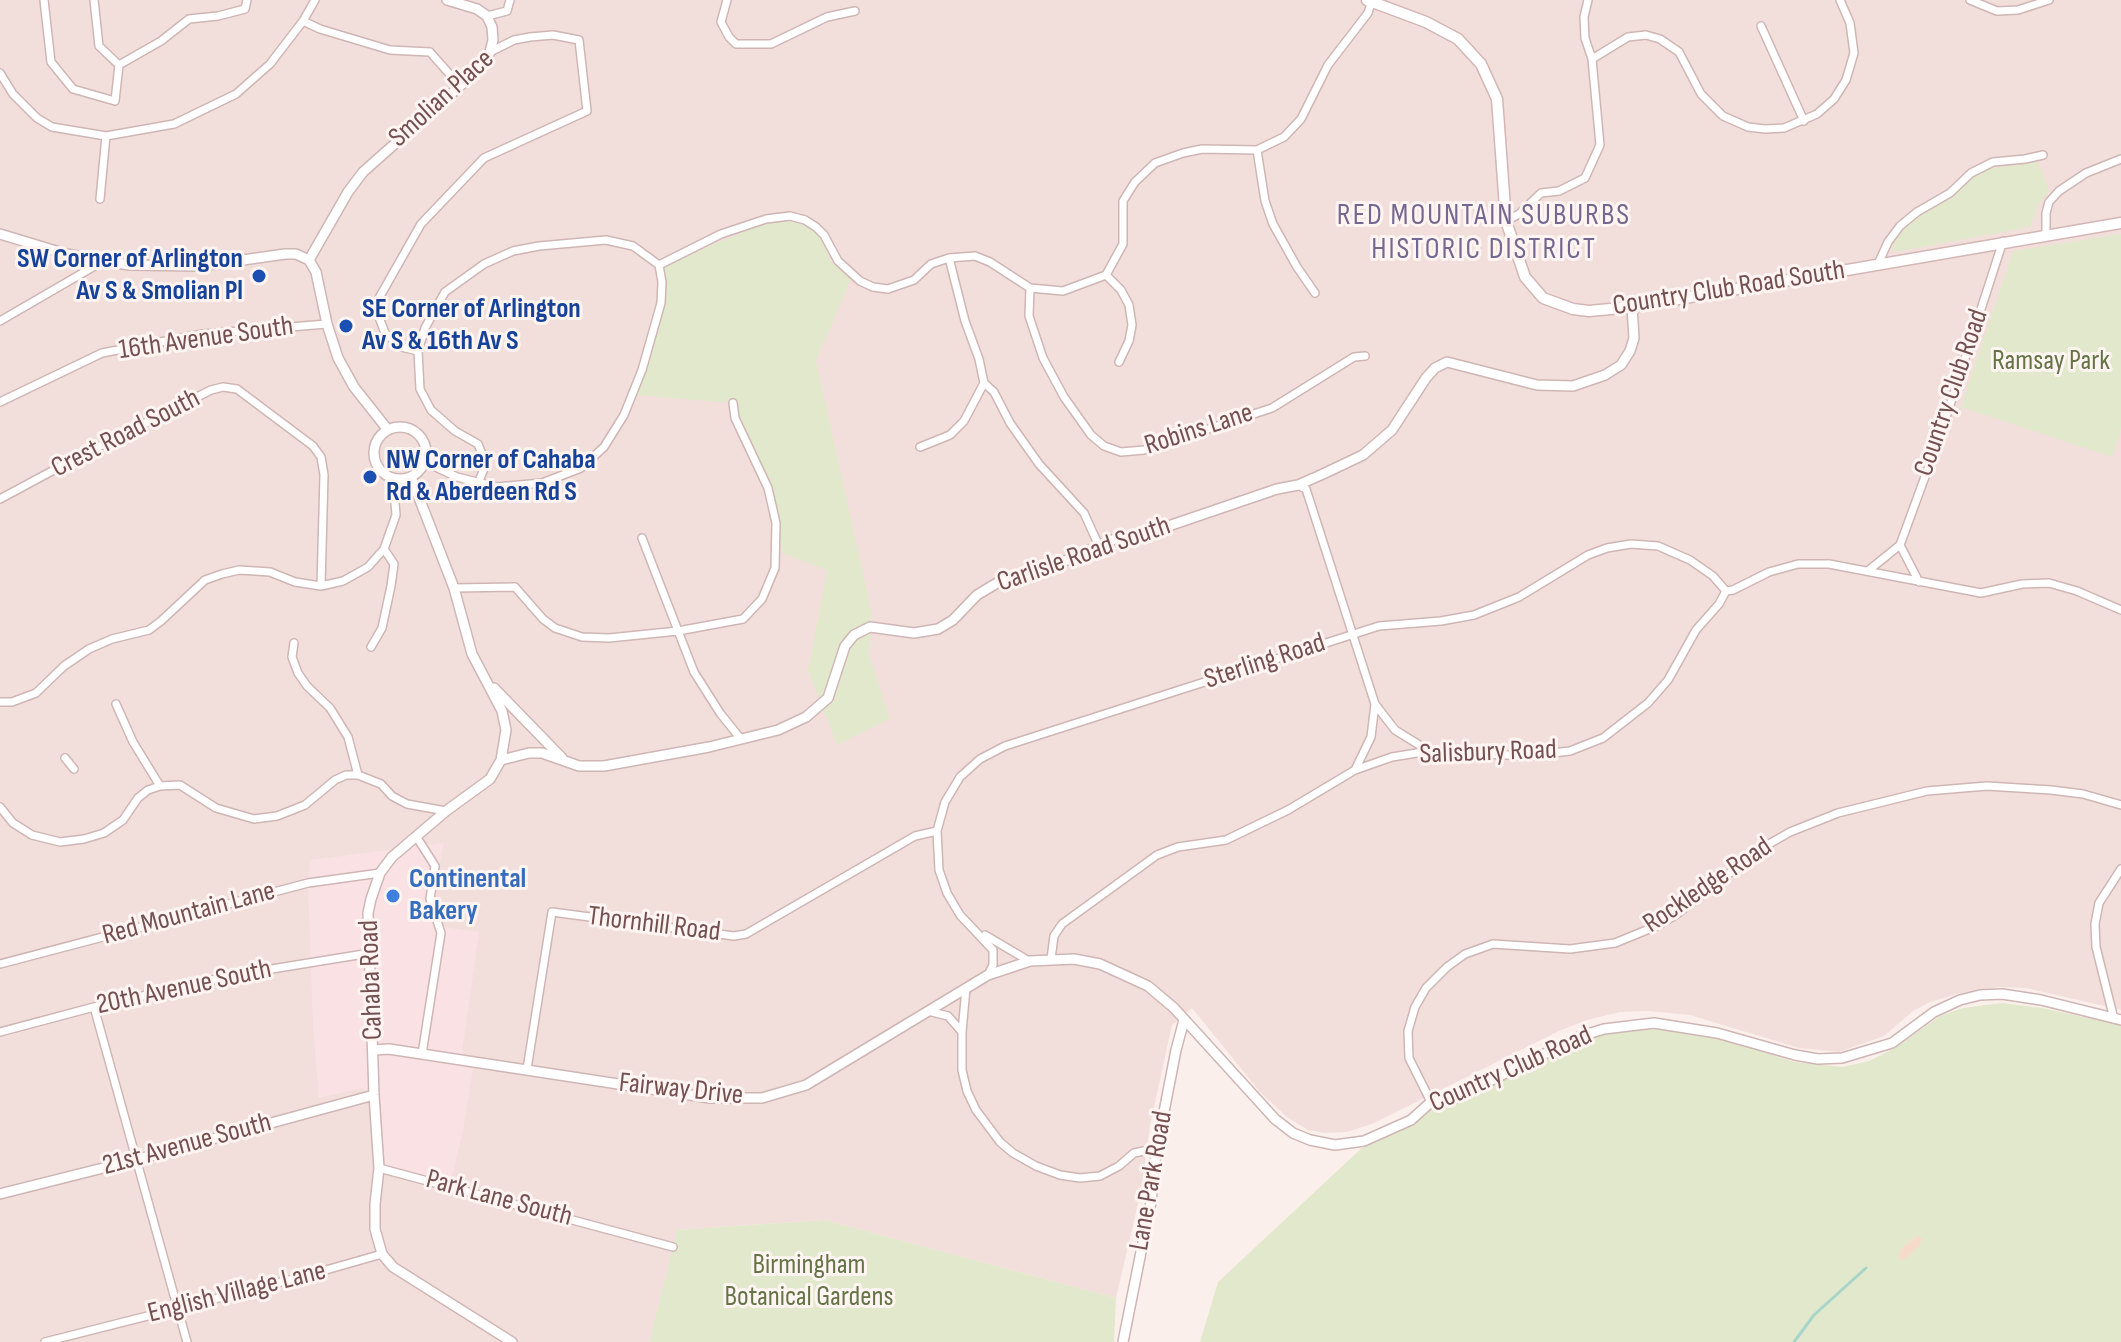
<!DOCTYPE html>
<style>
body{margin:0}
canvas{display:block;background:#fbefec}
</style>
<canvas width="2121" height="1342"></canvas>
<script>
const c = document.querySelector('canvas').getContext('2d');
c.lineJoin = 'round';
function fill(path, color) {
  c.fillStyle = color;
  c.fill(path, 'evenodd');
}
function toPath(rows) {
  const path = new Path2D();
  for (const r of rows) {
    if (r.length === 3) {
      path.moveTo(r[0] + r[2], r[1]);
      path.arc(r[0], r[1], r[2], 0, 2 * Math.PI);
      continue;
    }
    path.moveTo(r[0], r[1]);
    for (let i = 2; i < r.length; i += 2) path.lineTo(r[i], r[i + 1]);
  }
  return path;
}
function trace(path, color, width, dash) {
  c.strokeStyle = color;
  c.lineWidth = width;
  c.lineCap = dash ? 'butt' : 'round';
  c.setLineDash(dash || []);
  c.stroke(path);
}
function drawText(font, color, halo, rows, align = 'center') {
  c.font = font + ' "Sofia Sans Condensed",sans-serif';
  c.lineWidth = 6;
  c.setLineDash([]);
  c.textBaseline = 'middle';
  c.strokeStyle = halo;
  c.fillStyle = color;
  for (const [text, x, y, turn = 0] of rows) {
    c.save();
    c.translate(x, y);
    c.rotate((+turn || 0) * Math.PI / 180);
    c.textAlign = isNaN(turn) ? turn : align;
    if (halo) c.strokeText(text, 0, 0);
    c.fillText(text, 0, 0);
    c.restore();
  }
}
fill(toPath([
 [0,0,2121,0,2121,1010,2026,988,1999,987,1957,994,1930,1002,1913,1011,1884,1036,1839,1052,1799,1048,1690,1015,1648,1011,1620,1012,1587,1020,1559,1031,1372,1124,1347,1132,1324,1133,1308,1130,1287,1117,1260,1092,1192,1008,1172,1025,1150,1126,1141,1191,1116,1298,824,1220,677,1230,649,1342,0,1342]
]), '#f2dfdb');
fill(toPath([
 [444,843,432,902,443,927,479,932,461,1060,474,1063,463,1131,450,1185,379,1168,373,1095,361,1088,319,1098,313,1029,308,883,310,860]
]), '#fae1e3');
fill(toPath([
 [2038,162,2049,191,2039,204,2030,227,1895,252,1892,249,1897,232,1908,222,1953,194,1984,169],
 [792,219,809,225,821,236,831,262,851,279,816,361,872,614,869,655,890,719,837,745,808,671,827,570,782,553,778,516,770,486,733,403,636,395,666,304,664,265,770,221],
 [2121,234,2121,429,2112,457,1961,407,2013,251],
 [2002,1003,2042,1008,2121,1025,2121,1342,1200,1342,1218,1282,1365,1145,1433,1106,1582,1040,1605,1032,1654,1027,1716,1036,1794,1062,1843,1067,1869,1061,1895,1048,1940,1016,1963,1008],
 [824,1220,1116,1298,1114,1342,649,1342,677,1230]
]), '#e2e8cb');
fill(toPath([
 [1918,1235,1922,1238,1920,1245,1904,1260,1898,1259,1901,1249]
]), '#f7dbca');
trace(toPath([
 [1794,1342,1814,1315,1866,1268]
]), '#a8d5ca', 3);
const minor = toPath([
 [44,0,51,62,73,89,115,101,119,65],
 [94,0,99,46,119,65],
 [727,0,721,22,729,37,736,44,771,44,827,17,855,11],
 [1970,0,1997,11,2018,10,2049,0],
 [487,16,507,11,510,0],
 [303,21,320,29,390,50,430,52,460,86],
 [1761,26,1804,121],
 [1592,59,1628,37,1646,35,1660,39,1679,52,1701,94,1723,116,1748,127,1765,129,1784,128,1817,114,1834,99,1846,80,1854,53,1850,23,1840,0],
 [119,65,161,41,189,19,218,16,245,9,247,0],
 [0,73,13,94,37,118,52,127,106,136,174,124,236,94,270,64,303,21,315,0],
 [1257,150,1265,201,1273,224,1297,267,1315,293],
 [100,199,106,136],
 [1506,221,1519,214,1541,193,1559,191,1585,178,1600,145,1592,59,1585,38,1584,17,1588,0],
 [2046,234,2046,213,2049,202,2059,191,2086,173,2121,159],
 [949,258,965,321,979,359,984,383,994,392,1010,423,1039,464,1084,513,1099,546],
 [1878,264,1888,242,1900,226,1917,212,1950,193,1971,173,1993,162,2025,159,2043,155],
 [659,265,721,234,766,219,790,216,805,220,816,227,824,235,838,261,860,281,873,287,888,289,914,280,931,264,949,258,975,256,990,262,1030,288,1063,291,1106,275,1123,244,1123,201,1135,182,1155,163,1183,153,1202,149,1257,150,1284,137,1301,119,1328,65,1368,13,1372,0],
 [1106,275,1121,290,1129,305,1132,325,1129,341,1119,362],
 [1030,288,1029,316,1043,358,1064,397,1091,435,1104,446,1121,452,1144,450,1272,408,1354,357,1365,356],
 [0,321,93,267,97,259],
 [418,351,401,347,385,333,377,312,379,298,421,224,484,158,587,111,579,40,553,35,530,37,514,40,490,52],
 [0,402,102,353,203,334,327,324],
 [920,447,950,435,964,421,984,383],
 [425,462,457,477,497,487,542,483,581,468,604,447,624,415,642,370,661,303,662,282,659,265],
 [479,481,486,464,478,444,455,431,431,410,420,389,418,351,425,328,445,292,484,264,513,251,539,246,606,240,633,246,659,265],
 [1298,485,1306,489,1375,704,1395,730,1429,751],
 [0,499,80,456,211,390,223,387,237,389,313,446,321,457,324,475,321,586],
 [642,538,694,672,720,713,740,738],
 [1900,545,1919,582],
 [1869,570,1900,545,1941,433,2003,241],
 [454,588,515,587,543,619,555,628,582,637,609,638,678,631,743,619,762,599,775,568,776,523,768,488,735,418,733,403],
 [294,643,292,657,298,673,307,686,330,708,348,737,358,775],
 [371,647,382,628,391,586,394,564,384,549],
 [0,702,12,702,36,693,64,666,89,649,112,639,149,630,161,621,205,580,222,574,239,570,270,572,295,582,321,586,343,581,368,567,384,549,396,515,393,479],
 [116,704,133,742,160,786],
 [65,758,74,769],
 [1355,770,1371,737,1375,704],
 [0,807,13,823,32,835,60,842,84,839,104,833,123,820,138,798,148,790,160,786,180,785,216,808,254,819,277,816,305,805,335,780,346,775,358,775,381,784,392,796,407,804,446,811],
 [416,836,435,866,430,899,441,933,422,1054],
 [985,935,1029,961],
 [1051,959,1054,936,1062,924,1157,855,1178,847,1226,840,1288,810,1355,770,1392,757,1429,751,1526,756,1570,751,1603,738,1648,703,1668,680,1696,630,1719,604,1726,591,1733,590,1769,572,1798,564,1829,564,1981,593,2022,584,2049,583,2077,591,2121,610],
 [0,964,308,883,380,873],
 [988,975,993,965,993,950,960,915,947,893,939,870,937,831,945,802,960,777,980,759,1005,746,1379,626,1441,621,1474,615,1519,597,1588,555,1607,548,1631,544,1658,546,1690,560,1713,576,1726,591],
 [966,988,962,1032,962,1070,967,1091,976,1110,1000,1142,1013,1153,1036,1166,1060,1175,1080,1178,1100,1176,1119,1166,1134,1153,1144,1151,1156,1153],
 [94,1007,187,1342],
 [928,1011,948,1016,962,1032],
 [2114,1019,2096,947,2095,924,2099,903,2121,869],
 [0,1032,94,1007,235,975,370,953],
 [527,1069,552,912,734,936,746,934,915,836,937,831],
 [1431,1102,1409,1058,1408,1031,1415,1007,1426,988,1447,967,1465,954,1493,944,1570,949,1615,943,1659,925,1677,914,1762,848,1790,832,1838,813,1927,791,1987,786,2051,790,2083,794,2121,805],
 [379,1168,673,1247],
 [45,1342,305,1276,382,1254]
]);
const tertiary = toPath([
 [0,234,66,254,129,265,201,266,285,254,296,254,309,260,316,272,327,324,338,358,354,387,388,430],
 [309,260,348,192,363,172,460,86,483,64,490,52,493,40,492,27,487,16,477,9,447,0],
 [400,453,26],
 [411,477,454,588,472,654,502,711,506,730,501,760,490,779,446,811,392,857,380,873,371,899,368,913,374,1095,379,1168,375,1204,375,1229,382,1254,393,1267,512,1342],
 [494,688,562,758],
 [501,760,529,753,542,753,579,766,604,766,709,747,778,730,806,717,828,698,845,646,854,635,870,627,914,633,938,629,953,620,977,595,997,583,1067,560,1117,538,1145,534,1277,489,1298,485,1323,474,1363,455,1392,430,1426,378,1435,368,1447,362,1537,385,1573,386,1605,375,1621,365,1630,351,1634,338,1632,307],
 [374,1050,389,1049,710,1098,762,1098,806,1085,988,975,1030,961,1074,959,1100,964,1148,986,1174,1008,1275,1119,1293,1133,1310,1140,1335,1145,1364,1141,1411,1120,1431,1102,1451,1100,1581,1036,1604,1029,1654,1023,1717,1033,1795,1055,1818,1059,1842,1058,1892,1043,1934,1012,1960,1000,1980,995,2002,994,2041,1000,2121,1020],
 [0,1194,135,1160,374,1095],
 [1123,1342,1151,1202,1156,1153,1176,1050,1184,1020]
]);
const secondary = toPath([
 [1367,0,1426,22,1458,39,1481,64,1497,99,1506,221,1525,277,1543,298,1573,309,1589,311,1632,307,2121,223]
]);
trace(minor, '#cfb6b5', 10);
trace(tertiary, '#cfb6b5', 12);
trace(secondary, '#d4b6b5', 13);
trace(minor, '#fff', 7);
trace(tertiary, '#fff', 9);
trace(secondary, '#fff', 10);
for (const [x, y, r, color] of [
 [259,276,8,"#1a4fb4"],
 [346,326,8,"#1a4fb4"],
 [370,477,8,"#1a4fb4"],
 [393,896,8,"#3f7fe0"]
]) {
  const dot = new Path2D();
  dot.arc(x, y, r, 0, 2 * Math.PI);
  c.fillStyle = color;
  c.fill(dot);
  trace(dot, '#fef5f2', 3);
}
drawText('28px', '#755051', '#fef5f2', [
 ["Smolian Place",442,99,-42],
 ["Country Club Road South",1729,289,-9],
 ["16th Avenue South",206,339,-8],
 ["Country Club Road",1952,393,-71],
 ["Robins Lane",1199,430,-18],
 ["Crest Road South",126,434,-27],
 ["Carlisle Road South",1084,555,-19],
 ["Sterling Road",1265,662,-18],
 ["Salisbury Road",1488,753,-2],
 ["Rockledge Road",1708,886,-34],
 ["Red Mountain Lane",189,914,-15],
 ["Thornhill Road",654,925,7],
 ["Cahaba Road",372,980,-92],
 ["20th Avenue South",184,988,-12],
 ["Country Club Road",1511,1070,-24],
 ["Fairway Drive",681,1090,6],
 ["21st Avenue South",187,1145,-15],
 ["Lane Park Road",1152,1181,-80],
 ["Park Lane South",499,1199,15],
 ["English Village Lane",237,1293,-14]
]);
drawText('bold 28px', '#164399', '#fef5f2', [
 ["SW Corner of Arlington",243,260,"right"],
 ["Av S & Smolian Pl",243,292,"right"],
 ["SE Corner of Arlington",362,310],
 ["Av S & 16th Av S",362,342],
 ["NW Corner of Cahaba",386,461],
 ["Rd & Aberdeen Rd S",386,493]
], 'left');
drawText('28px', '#657446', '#fef5f2', [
 ["Ramsay Park",2051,362],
 ["Birmingham",809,1266],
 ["Botanical Gardens",809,1298]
]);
drawText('bold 28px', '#366cbe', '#fef5f2', [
 ["Continental",409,880],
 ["Bakery",409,912]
], 'left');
c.letterSpacing = '2px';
drawText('30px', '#746890', '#fef5f2', [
 ["RED MOUNTAIN SUBURBS",1484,216],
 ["HISTORIC DISTRICT",1484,250]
]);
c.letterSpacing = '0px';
</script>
